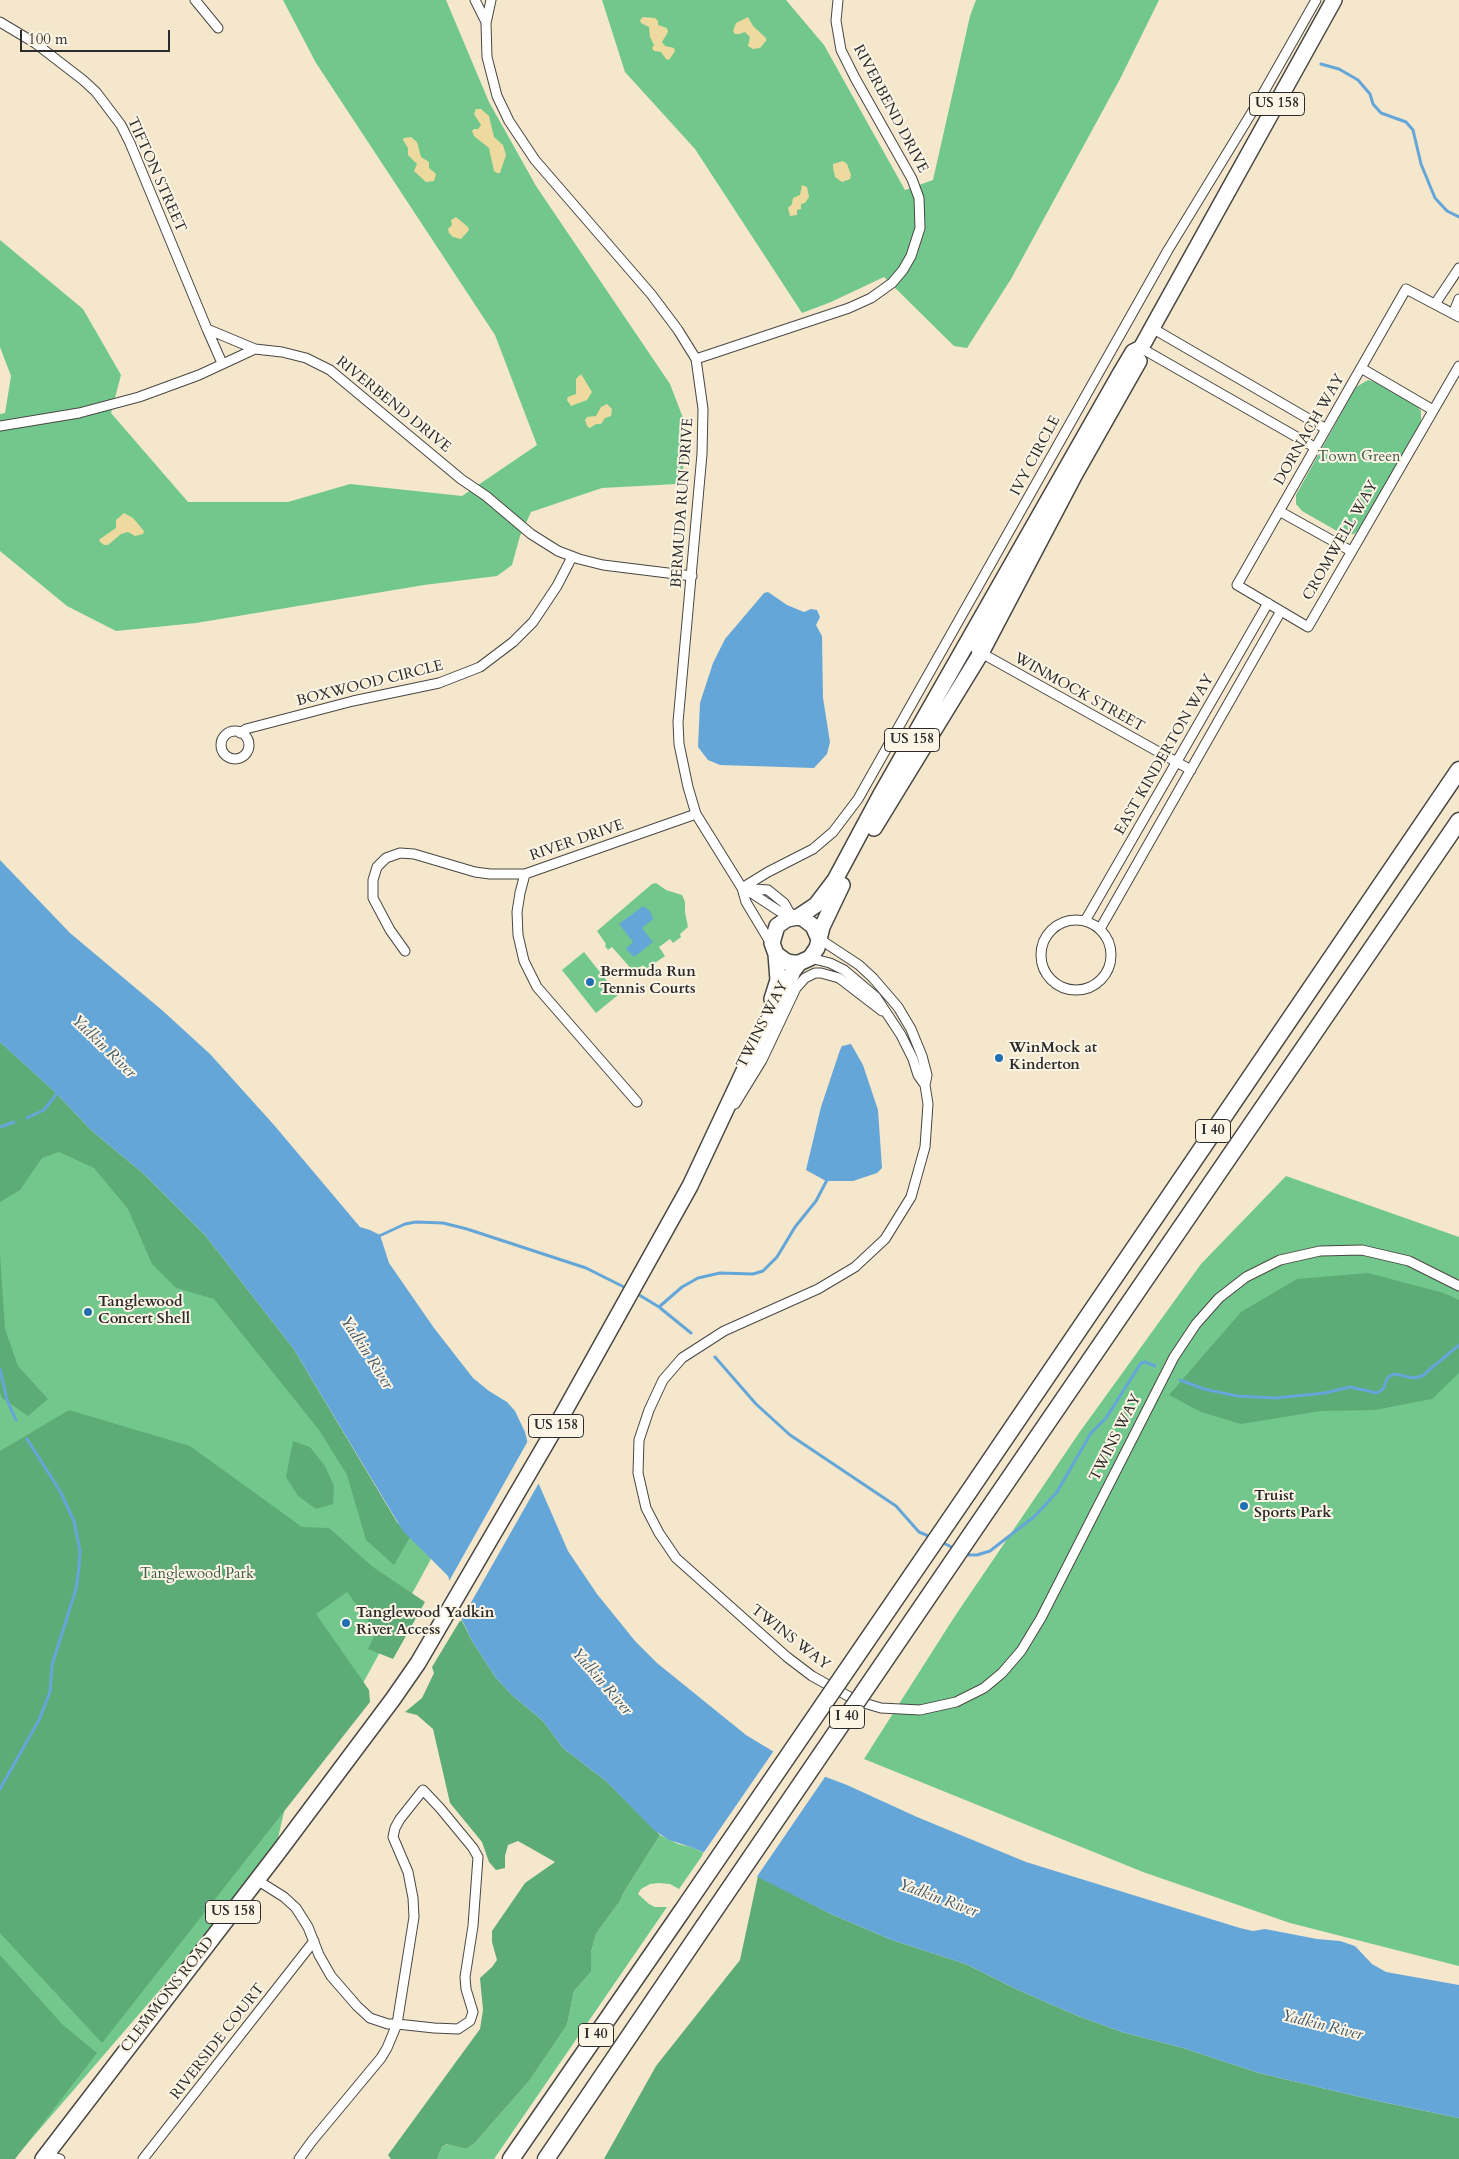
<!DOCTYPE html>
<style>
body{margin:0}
#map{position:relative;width:1459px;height:2159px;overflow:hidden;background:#f4e7cc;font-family:Cardo,serif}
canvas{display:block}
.scale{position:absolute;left:20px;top:30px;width:150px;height:22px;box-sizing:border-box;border:2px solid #2b2b2b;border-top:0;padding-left:6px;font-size:15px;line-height:18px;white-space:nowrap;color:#2b2b2b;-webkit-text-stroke:4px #fcf5e5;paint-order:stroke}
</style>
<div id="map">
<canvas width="1459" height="2159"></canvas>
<div class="scale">100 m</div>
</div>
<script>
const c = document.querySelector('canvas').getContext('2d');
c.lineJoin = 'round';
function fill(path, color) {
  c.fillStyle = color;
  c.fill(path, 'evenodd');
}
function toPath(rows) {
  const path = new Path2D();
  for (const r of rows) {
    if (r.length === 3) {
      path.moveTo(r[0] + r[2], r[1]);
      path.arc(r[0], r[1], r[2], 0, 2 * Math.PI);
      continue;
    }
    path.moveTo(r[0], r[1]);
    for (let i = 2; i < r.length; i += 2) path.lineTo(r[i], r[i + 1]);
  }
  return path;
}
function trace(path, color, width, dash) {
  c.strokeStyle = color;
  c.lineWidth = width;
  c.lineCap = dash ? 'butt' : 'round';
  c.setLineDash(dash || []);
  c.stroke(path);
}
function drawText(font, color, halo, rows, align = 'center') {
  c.font = font + ' Cardo,serif';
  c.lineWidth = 4;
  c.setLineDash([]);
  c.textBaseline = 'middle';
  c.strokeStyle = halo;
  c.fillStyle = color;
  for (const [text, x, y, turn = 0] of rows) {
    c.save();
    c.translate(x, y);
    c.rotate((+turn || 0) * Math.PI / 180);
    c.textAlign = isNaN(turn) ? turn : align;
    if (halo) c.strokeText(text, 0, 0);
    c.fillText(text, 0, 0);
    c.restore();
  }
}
fill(toPath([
 [283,0,446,0,489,102,536,186,670,384,685,423,683,469,676,484,602,488,531,512,520,536,512,565,497,576,424,585,196,623,116,631,67,606,0,551,0,414,5,413,11,376,0,347,0,240,83,309,121,375,111,413,188,502,288,502,350,484,462,496,537,445,495,335,316,63],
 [602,0,786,0,824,45,905,190,933,180,970,16,976,0,1159,0,1120,79,1011,279,967,348,954,346,884,277,831,302,802,313,695,149,625,72],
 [1368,380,1377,383,1415,404,1421,411,1421,421,1361,528,1354,534,1344,535,1302,511,1296,504,1296,495,1356,387],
 [656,883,666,890,682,895,685,902,685,912,688,927,680,934,681,937,673,943,670,939,659,947,665,956,646,969,643,965,634,972,612,947,608,950,605,946,606,944,597,931,652,884],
 [584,952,618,995,596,1013,562,970],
 [0,1042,57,1094,403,1531,416,1542,431,1559,351,1705,285,1808,273,1859,14,2159,0,2159],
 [1286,1176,1459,1237,1459,1966,1290,1923,1143,1872,864,1759,953,1619,1079,1433,1201,1264],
 [660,1835,678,1844,691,1847,704,1853,679,1889,670,1884,659,1883,650,1884,641,1889,638,1894,649,1904,655,1907,667,1907,494,2159,437,2159,442,2147,448,2144,466,2149,474,2144,530,2080,567,2025,574,1991,591,1972,591,1952,596,1934,620,1901,624,1892]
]), '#72c88c');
fill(toPath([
 [0,1042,57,1094,91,1130,144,1174,205,1235,293,1348,397,1522,410,1537,394,1565,366,1540,347,1475,319,1430,214,1299,176,1288,152,1264,128,1209,94,1168,59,1152,42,1158,20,1190,0,1202],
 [0,1253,5,1329,18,1366,48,1399,28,1416,2,1398,0,1393],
 [1368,1273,1444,1293,1459,1300,1459,1373,1432,1399,1375,1410,1321,1411,1241,1424,1201,1412,1169,1395,1241,1312,1297,1279],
 [69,1410,190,1446,302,1527,329,1528,373,1567,425,1602,393,1659,368,1649,376,1632,347,1592,316,1614,369,1690,370,1702,102,2043,0,1933,0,1451],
 [293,1441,310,1447,325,1466,334,1486,333,1504,316,1509,298,1496,286,1477],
 [461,1619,472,1641,496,1678,512,1695,543,1721,563,1748,606,1781,660,1835,624,1892,620,1901,596,1934,591,1952,591,1972,574,1991,567,2025,530,2080,474,2144,466,2149,447,2144,442,2147,437,2159,391,2159,388,2155,480,2029,483,2010,480,1978,492,1967,497,1960,492,1942,492,1931,525,1883,555,1862,518,1841,508,1845,505,1856,505,1868,496,1870,489,1862,482,1842,450,1803,433,1729,417,1715,405,1712,422,1698,434,1673,432,1667],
 [758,1876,831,1914,892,1940,966,1964,1016,1989,1078,2016,1122,2032,1183,2048,1259,2073,1373,2100,1459,2118,1459,2159,604,2159,656,2066,740,1960],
 [0,1955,62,2024,97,2053,15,2159,0,2159]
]), '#5dac78');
fill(toPath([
 [643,17,655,18,658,21,658,25,667,28,668,32,662,42,665,46,674,48,675,51,669,60,666,59,661,52,654,51,652,48,654,45,650,37,649,27,641,23,640,20],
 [748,17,753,26,766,38,766,41,760,48,753,49,748,46,750,37,745,32,739,34,735,34,733,31,736,23],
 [476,109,481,109,489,116,494,137,503,145,506,155,500,173,497,173,494,171,489,148,474,136,472,131,474,129,478,129,481,125,474,114],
 [411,137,417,142,421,157,429,162,429,168,436,174,434,181,426,182,414,171,417,164,408,155,408,148,403,140,404,138],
 [843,161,847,164,851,175,850,179,842,182,835,177,833,168,833,164],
 [802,185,807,187,809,197,805,203,801,204,801,209,797,210,797,215,790,216,788,208,792,204,793,198,800,195],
 [456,217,468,227,469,230,461,239,453,237,449,233,448,229,452,225,451,220],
 [581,374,592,392,587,400,571,406,567,400,568,397,576,394,576,379],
 [607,404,612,409,611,416,605,418,601,424,596,424,590,428,587,426,585,420,587,417,596,416,601,407],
 [124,513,133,518,144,531,143,534,135,536,128,532,121,534,108,545,104,545,99,541,100,539,116,528,116,520]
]), '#eeda9e');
fill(toPath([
 [768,592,787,605,804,612,811,609,817,610,820,617,816,625,822,636,823,698,830,742,827,754,814,768,720,765,708,760,698,747,700,703,713,663,725,639,764,593],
 [0,860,70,933,163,1011,210,1054,274,1125,360,1227,370,1230,380,1235,389,1263,434,1328,473,1378,489,1391,507,1402,515,1411,525,1432,537,1480,568,1551,597,1594,635,1641,657,1663,746,1735,799,1767,847,1785,917,1817,1026,1862,1240,1928,1253,1931,1265,1929,1317,1939,1340,1941,1355,1946,1372,1964,1386,1972,1459,1985,1459,2118,1373,2100,1259,2073,1183,2048,1122,2032,1078,2016,1016,1989,966,1964,892,1940,831,1914,748,1872,691,1847,669,1840,654,1830,606,1781,563,1748,543,1721,512,1695,496,1678,472,1641,462,1620,448,1576,403,1531,293,1348,205,1235,144,1174,91,1130,57,1094,0,1042],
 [643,906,650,911,653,919,642,928,653,942,634,957,626,949,633,942,619,924],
 [851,1044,863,1065,878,1110,882,1168,877,1173,853,1181,826,1181,806,1170,821,1107,840,1050,842,1046]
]), '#65a6d8');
fill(toPath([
 [529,1439,540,1481,460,1622,448,1583],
 [775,1749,800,1764,827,1774,756,1878,702,1855]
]), '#f4e7cc');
trace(toPath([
 [1321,64,1339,69,1358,80,1370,94,1373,104,1381,113,1406,122,1413,130,1421,164,1435,198,1447,211,1459,217],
 [27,1118,44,1110,58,1092],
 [0,1127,14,1122],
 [377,1237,405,1224,416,1222,443,1223,467,1229,586,1268,628,1289],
 [636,1293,659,1307,691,1333],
 [659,1307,682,1287,698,1278,720,1273,753,1274,763,1271,777,1257,795,1227,816,1201,828,1178],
 [715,1357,756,1404,790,1435,896,1506,919,1532,931,1537],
 [0,1369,7,1400,16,1420],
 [1180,1380,1204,1389,1237,1396,1275,1398,1325,1393,1350,1387,1377,1393,1383,1389,1388,1377,1394,1374,1414,1378,1422,1376,1459,1345],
 [941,1542,956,1549],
 [964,1553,969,1555,977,1555,990,1551,1035,1516,1057,1492,1091,1433,1106,1418,1141,1363,1145,1362,1155,1366],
 [0,1789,39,1720,50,1692,52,1665,76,1589,79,1567,80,1551,74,1521,60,1491,27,1439]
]), '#65a6d8', 3);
const street = toPath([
 [195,0,218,28],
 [475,0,486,22],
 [491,0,486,23,487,57,497,96,509,121,535,160,651,294,678,330,696,359,703,409,702,454,678,722,679,744,688,787,696,814,742,888,746,902,773,947],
 [0,22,35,43,83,80,96,92,121,125,130,143,207,329,255,349],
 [1435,304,1459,268],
 [1453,314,1459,299],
 [1459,317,1406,289,1237,585,1308,627,1459,366],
 [1152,328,1326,429],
 [207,329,222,363],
 [1141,348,1316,448],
 [696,359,849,308,871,298,892,283,903,270,911,256,920,228,919,198,912,179,855,78,841,50,836,21,838,0],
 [1361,368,1433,410],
 [0,426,79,413,139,397,199,375,255,349,282,352,306,358,330,370,461,479,486,496,531,534,558,551,579,559,603,565,692,576],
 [1279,511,1351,551],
 [1005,590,979,640,976,650,1191,770],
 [235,745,14],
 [240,733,246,729,353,701,439,683,480,667,513,642,533,622,557,586,572,557],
 [742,888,768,872,813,849,833,832,858,799,1168,250,1257,104,1316,0],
 [742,888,768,890,784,903,792,917],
 [747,890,779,911,792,917],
 [1076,955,35],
 [1085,921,1268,603],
 [1100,929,1281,611],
 [818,938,859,965,873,978,898,1007,911,1029,922,1056,927,1075,925,1085],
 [405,951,390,930,373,898,373,880,377,867,386,858,400,853,414,854,475,872,490,874,525,874],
 [810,958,830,963,844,970,876,997,901,1035,913,1059,918,1075,925,1085,928,1104,925,1147,911,1197,885,1239,855,1267,818,1289,724,1331,682,1358,663,1380,649,1410,639,1440,638,1473,646,1508,659,1533,676,1558,787,1657,812,1676,857,1701,881,1708,920,1710,956,1702,984,1688,1002,1673,1021,1651,1041,1618,1174,1357,1196,1324,1219,1298,1246,1277,1280,1260,1320,1251,1362,1250,1409,1261,1459,1286],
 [637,1102,537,987,524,961,518,935,517,912,520,893,525,874,696,814],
 [735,1104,762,1060,796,988,805,978,815,973,821,973,839,978,882,1011],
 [257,1880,284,1897,296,1908,308,1927,319,1955,331,1976,357,2006,370,2018,388,2024,397,2024,434,2028,458,2029,470,2021,473,2012,466,1989,465,1977,473,1926,478,1857,473,1848,440,1808,423,1790,400,1819,395,1828,393,1837,408,1872,413,1898,414,1917,397,2024,387,2048,381,2058,312,2141,299,2159],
 [46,2155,60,2159],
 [143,2159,314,1941]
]);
const primary = toPath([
 [874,828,981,653,1075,474,1139,361],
 [798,917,816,905,835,880,880,796,1120,374,1133,352,1141,348,1152,328,1334,0],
 [776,954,787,962,793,963,799,963,810,958,817,948,822,927,842,885],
 [772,999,778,980,776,954,772,943,777,926,787,919,798,917,804,919,813,926,818,937],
 [43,2159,280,1850,393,1699,418,1663,554,1430,690,1186,766,1024,780,1003,793,971,799,963]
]);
const highway = toPath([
 [968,1493,1459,770],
 [989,1508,1459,821],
 [511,2159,682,1911],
 [546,2159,704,1926]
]);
trace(street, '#494743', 11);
trace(primary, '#494743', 18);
trace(highway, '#494743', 19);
trace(street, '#fff', 9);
trace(primary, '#fff', 15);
trace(highway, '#fff', 16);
const highwayBridge = toPath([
 [682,1911,968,1493],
 [704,1926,989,1508]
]);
trace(highwayBridge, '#494743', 19, []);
trace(highwayBridge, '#fff', 16);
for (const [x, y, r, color] of [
 [590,982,5,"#1f6fb2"],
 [999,1058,5,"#1f6fb2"],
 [88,1312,5,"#1f6fb2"],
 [1244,1506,5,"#1f6fb2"],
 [346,1623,5,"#1f6fb2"]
]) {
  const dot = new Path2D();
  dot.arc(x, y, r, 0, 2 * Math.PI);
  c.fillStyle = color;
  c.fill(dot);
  trace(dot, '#fcf5e5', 2);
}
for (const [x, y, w] of [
 [1277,104,55],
 [912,740,55],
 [1213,1131,35],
 [556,1426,55],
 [847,1717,35],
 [233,1912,55],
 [596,2035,35]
]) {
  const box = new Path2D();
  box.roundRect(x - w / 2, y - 11.5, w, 23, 4);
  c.fillStyle = '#fcf5e5';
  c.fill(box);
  trace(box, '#2b2b2b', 1);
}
drawText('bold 14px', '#2b2b2b', null, [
 ["US 158",1277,104],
 ["US 158",912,740],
 ["I 40",1213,1131],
 ["US 158",556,1426],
 ["I 40",847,1717],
 ["US 158",233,1912],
 ["I 40",596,2035]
]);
drawText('15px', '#2b2b2b', '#fcf5e5', [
 ["RIVERBEND DRIVE",890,109,62],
 ["TIFTON STREET",156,175,66],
 ["RIVERBEND DRIVE",393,405,39],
 ["DORNACH WAY",1310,430,-60],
 ["IVY CIRCLE",1036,456,-62],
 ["BERMUDA RUN DRIVE",683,503,-86],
 ["CROMWELL WAY",1341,541,-60],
 ["BOXWOOD CIRCLE",370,684,-14],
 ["WINMOCK STREET",1079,693,29],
 ["EAST KINDERTON WAY",1165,755,-60],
 ["RIVER DRIVE",577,841,-19],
 ["TWINS WAY",763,1025,-63],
 ["TWINS WAY",1116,1438,-63],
 ["TWINS WAY",790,1638,38],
 ["CLEMMONS ROAD",168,1995,-52],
 ["RIVERSIDE COURT",218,2042,-52]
]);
drawText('15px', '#405a48', '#fcf5e5', [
 ["Town Green",1359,458],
 ["Tanglewood Park",197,1575]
]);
drawText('bold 15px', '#2b2b2b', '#fcf5e5', [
 ["Bermuda Run",600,973],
 ["Tennis Courts",600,990],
 ["WinMock at",1009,1049],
 ["Kinderton",1009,1066],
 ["Tanglewood",98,1303],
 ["Concert Shell",98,1320],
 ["Truist",1254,1497],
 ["Sports Park",1254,1514],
 ["Tanglewood Yadkin",356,1614],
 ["River Access",356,1631]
], 'left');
drawText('italic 16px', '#3f5668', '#fcf5e5', [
 ["Yadkin River",103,1047,44],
 ["Yadkin River",366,1353,57],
 ["Yadkin River",601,1682,49],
 ["Yadkin River",938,1899,20],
 ["Yadkin River",1322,2026,14]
]);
</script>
